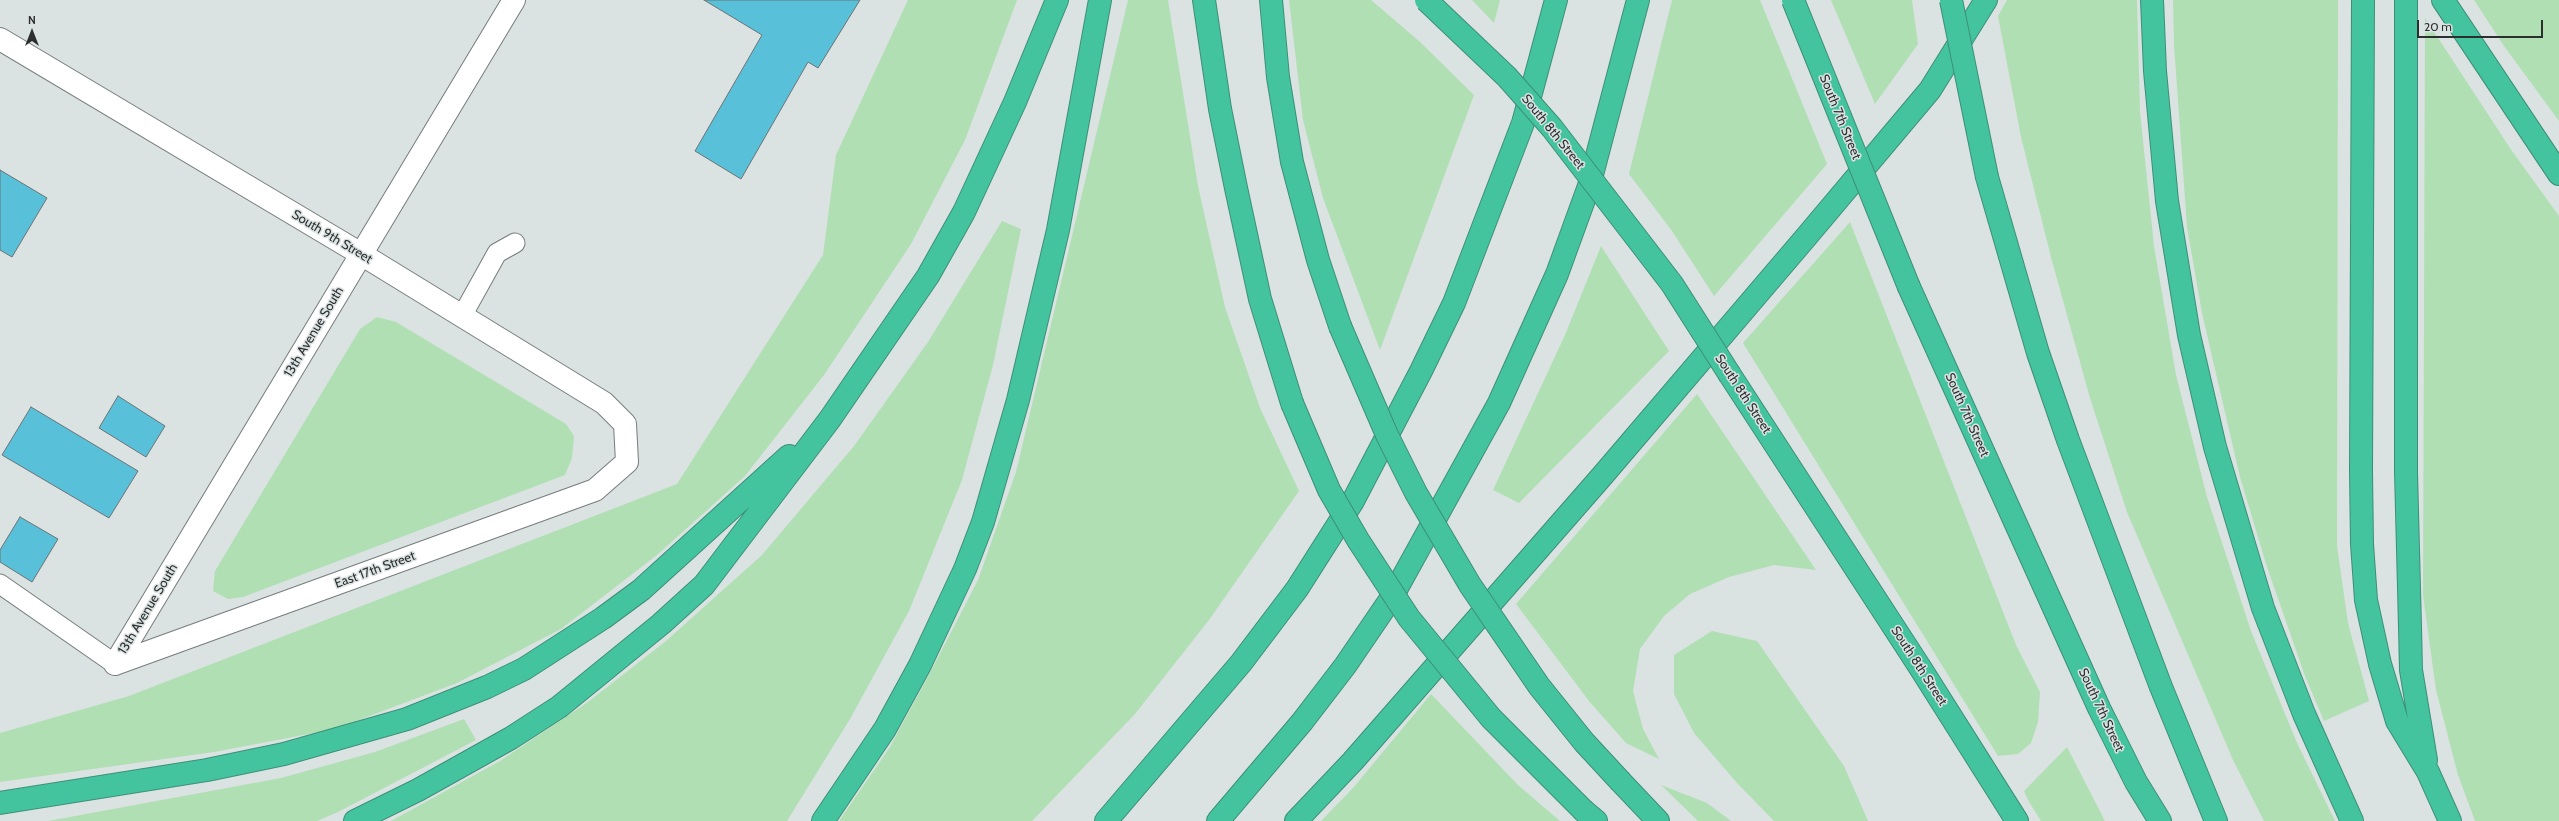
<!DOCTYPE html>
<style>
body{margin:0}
#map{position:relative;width:2559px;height:821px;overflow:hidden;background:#dbe2e2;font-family:Cabin,sans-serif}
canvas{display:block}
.north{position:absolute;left:12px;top:12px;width:40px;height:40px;-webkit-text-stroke:3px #dbe2e2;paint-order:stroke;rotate:0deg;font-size:11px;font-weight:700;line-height:16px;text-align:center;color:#2d2f2f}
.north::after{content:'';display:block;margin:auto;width:14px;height:18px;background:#2d2f2f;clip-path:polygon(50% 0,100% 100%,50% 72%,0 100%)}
.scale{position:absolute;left:2417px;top:20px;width:126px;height:18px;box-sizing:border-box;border:2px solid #2d2f2f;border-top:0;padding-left:5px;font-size:12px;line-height:14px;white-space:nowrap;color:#2d2f2f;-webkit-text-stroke:3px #dbe2e2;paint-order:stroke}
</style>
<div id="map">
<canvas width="2559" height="821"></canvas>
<div class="north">N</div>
<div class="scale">20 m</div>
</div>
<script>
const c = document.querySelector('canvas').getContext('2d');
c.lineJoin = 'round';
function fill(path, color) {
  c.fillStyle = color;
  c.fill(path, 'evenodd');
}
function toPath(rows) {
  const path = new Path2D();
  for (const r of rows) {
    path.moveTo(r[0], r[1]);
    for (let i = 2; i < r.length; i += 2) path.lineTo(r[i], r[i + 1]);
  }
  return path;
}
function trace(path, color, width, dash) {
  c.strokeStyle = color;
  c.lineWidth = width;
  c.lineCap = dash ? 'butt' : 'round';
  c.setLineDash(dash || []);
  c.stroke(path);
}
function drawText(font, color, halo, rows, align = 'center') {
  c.font = font + ' Cabin,sans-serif';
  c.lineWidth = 3;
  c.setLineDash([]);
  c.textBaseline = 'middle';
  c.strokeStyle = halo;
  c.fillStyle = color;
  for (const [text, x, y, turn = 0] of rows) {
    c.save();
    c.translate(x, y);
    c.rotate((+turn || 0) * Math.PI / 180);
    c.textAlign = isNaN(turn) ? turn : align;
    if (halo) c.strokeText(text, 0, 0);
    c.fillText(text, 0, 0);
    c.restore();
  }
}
fill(toPath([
 [908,0,1017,0,965,140,911,244,824,375,745,476,657,555,561,629,457,683,335,729,214,752,0,782,0,733,129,696,677,484,823,255,836,155],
 [1128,0,1168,0,1198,186,1225,307,1260,408,1299,491,1209,620,1135,714,1032,821,839,821,890,747,932,669,978,580,1016,472],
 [1289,0,1371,0,1419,41,1474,95,1380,350,1323,198,1303,120],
 [1472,0,1500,0,1494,23],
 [1672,0,1760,0,1827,164,1714,296,1672,231,1629,174],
 [1831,0,1912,0,1918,44,1875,104],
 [2007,0,2137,0,2140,112,2154,246,2176,375,2207,497,2251,631,2297,743,2335,821,2264,821,2233,760,2127,512,2090,398,2052,261,2021,137,1998,16],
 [2173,0,2338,0,2337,546,2348,623,2369,701,2324,721,2305,676,2267,567,2240,477,2202,313,2187,227,2174,45],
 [2474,0,2559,0,2559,121,2504,46],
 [2425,18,2512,151,2559,216,2559,821,2475,821,2458,775,2436,690,2423,595],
 [1002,221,1021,229,993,365,962,480,909,611,850,719,787,821,391,821,500,761,588,702,666,641,762,555,854,446,928,342],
 [1850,222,2016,645,2040,692,2038,722,2031,743,2018,754,1998,756,1743,343],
 [1601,246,1669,351,1519,503,1493,490,1565,335],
 [377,317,396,322,566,424,574,436,572,458,565,475,243,597,228,599,213,591,215,571,360,329],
 [1697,394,1816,570,1774,565,1729,577,1690,594,1664,616,1640,649,1633,691,1643,729,1659,759,1626,743,1589,701,1516,604],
 [1712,631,1757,641,1844,766,1868,821,1774,821,1737,783,1694,733,1674,694,1674,655],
 [1431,694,1518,785,1560,821,1321,821,1353,788],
 [464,719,476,740,338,812,317,821,48,821,281,778,375,752],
 [2067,747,2105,821,2041,821,2028,800,2024,791],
 [1661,785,1707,803,1731,821,1698,821]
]), '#b0dfb4');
const building = toPath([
 [704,0,860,0,818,68,808,62,741,179,695,151,762,35,704,0],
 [0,170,47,198,12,257,0,250,0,170],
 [118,396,165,426,146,457,99,428,118,396],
 [31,407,138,471,109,518,2,455,31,407],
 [20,517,58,539,32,582,0,562,0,550,20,517]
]);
fill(building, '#58c1d9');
trace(building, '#6c7274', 1);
const lane = toPath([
 [462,316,497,253,515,243],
 [0,584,115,664]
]);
const street = toPath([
 [0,39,361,254,604,403,625,424,627,462,595,490,115,664],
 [115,664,514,0]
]);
const highway = toPath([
 [1204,0,1220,109,1236,188,1260,299,1292,403],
 [1271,0,1278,77,1292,162,1318,260,1340,326],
 [2152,0,2155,71,2167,201,2189,335,2215,447,2263,608,2304,714,2352,821],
 [2363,0,2361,471,2362,544,2366,600,2380,664,2397,721,2428,772,2450,821],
 [2406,0,2406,472,2410,627,2411,670,2426,760],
 [2443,0,2559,174],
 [1987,177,2038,353,2068,440,2161,687,2216,821],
 [1909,287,2099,708,2136,782,2160,821],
 [1730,375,1921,669,2017,821],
 [1621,782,1658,821],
 [0,803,207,770,284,754,407,719,487,687,524,669,603,618,641,590,789,456],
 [1584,811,1596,821],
 [355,821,418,790,511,738,559,707,661,624,704,585,830,419,928,276,964,212,1015,102,1057,0],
 [823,821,885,729,920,665,965,569,983,522,1018,400,1058,230,1100,0],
 [1106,821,1241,663,1297,589,1353,501,1421,371,1454,303,1523,123,1556,0],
 [1218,821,1302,722,1345,666,1392,597,1499,403,1557,274,1589,186,1638,0],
 [1296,821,1353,761,1603,475,1807,236,1930,90,1986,0]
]);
trace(lane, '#767d7c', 21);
trace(street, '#767d7c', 24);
trace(highway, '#3c9077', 24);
trace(lane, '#fff', 19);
trace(street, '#fff', 22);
trace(highway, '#44c49e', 22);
const highwayBridge = toPath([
 [1426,0,1507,77,1552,128,1672,284,1730,375],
 [1793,0,1909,287],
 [1951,0,1987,177],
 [1340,326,1387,435,1416,493,1470,585,1539,686,1584,742,1621,782],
 [1292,403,1329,490,1358,540,1409,618,1491,718,1584,811]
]);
trace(highwayBridge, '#3c9077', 24, []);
trace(highwayBridge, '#44c49e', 22);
drawText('13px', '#2d2f2f', '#dbe2e2', [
 ["South 7th Street",1840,117,68],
 ["South 8th Street",1553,132,51],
 ["South 9th Street",332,237,31],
 ["13th Avenue South",314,332,-59],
 ["South 8th Street",1743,394,57],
 ["South 7th Street",1967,415,66],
 ["East 17th Street",375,570,-20],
 ["13th Avenue South",148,609,-59],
 ["South 8th Street",1919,666,57],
 ["South 7th Street",2101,710,65]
]);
</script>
